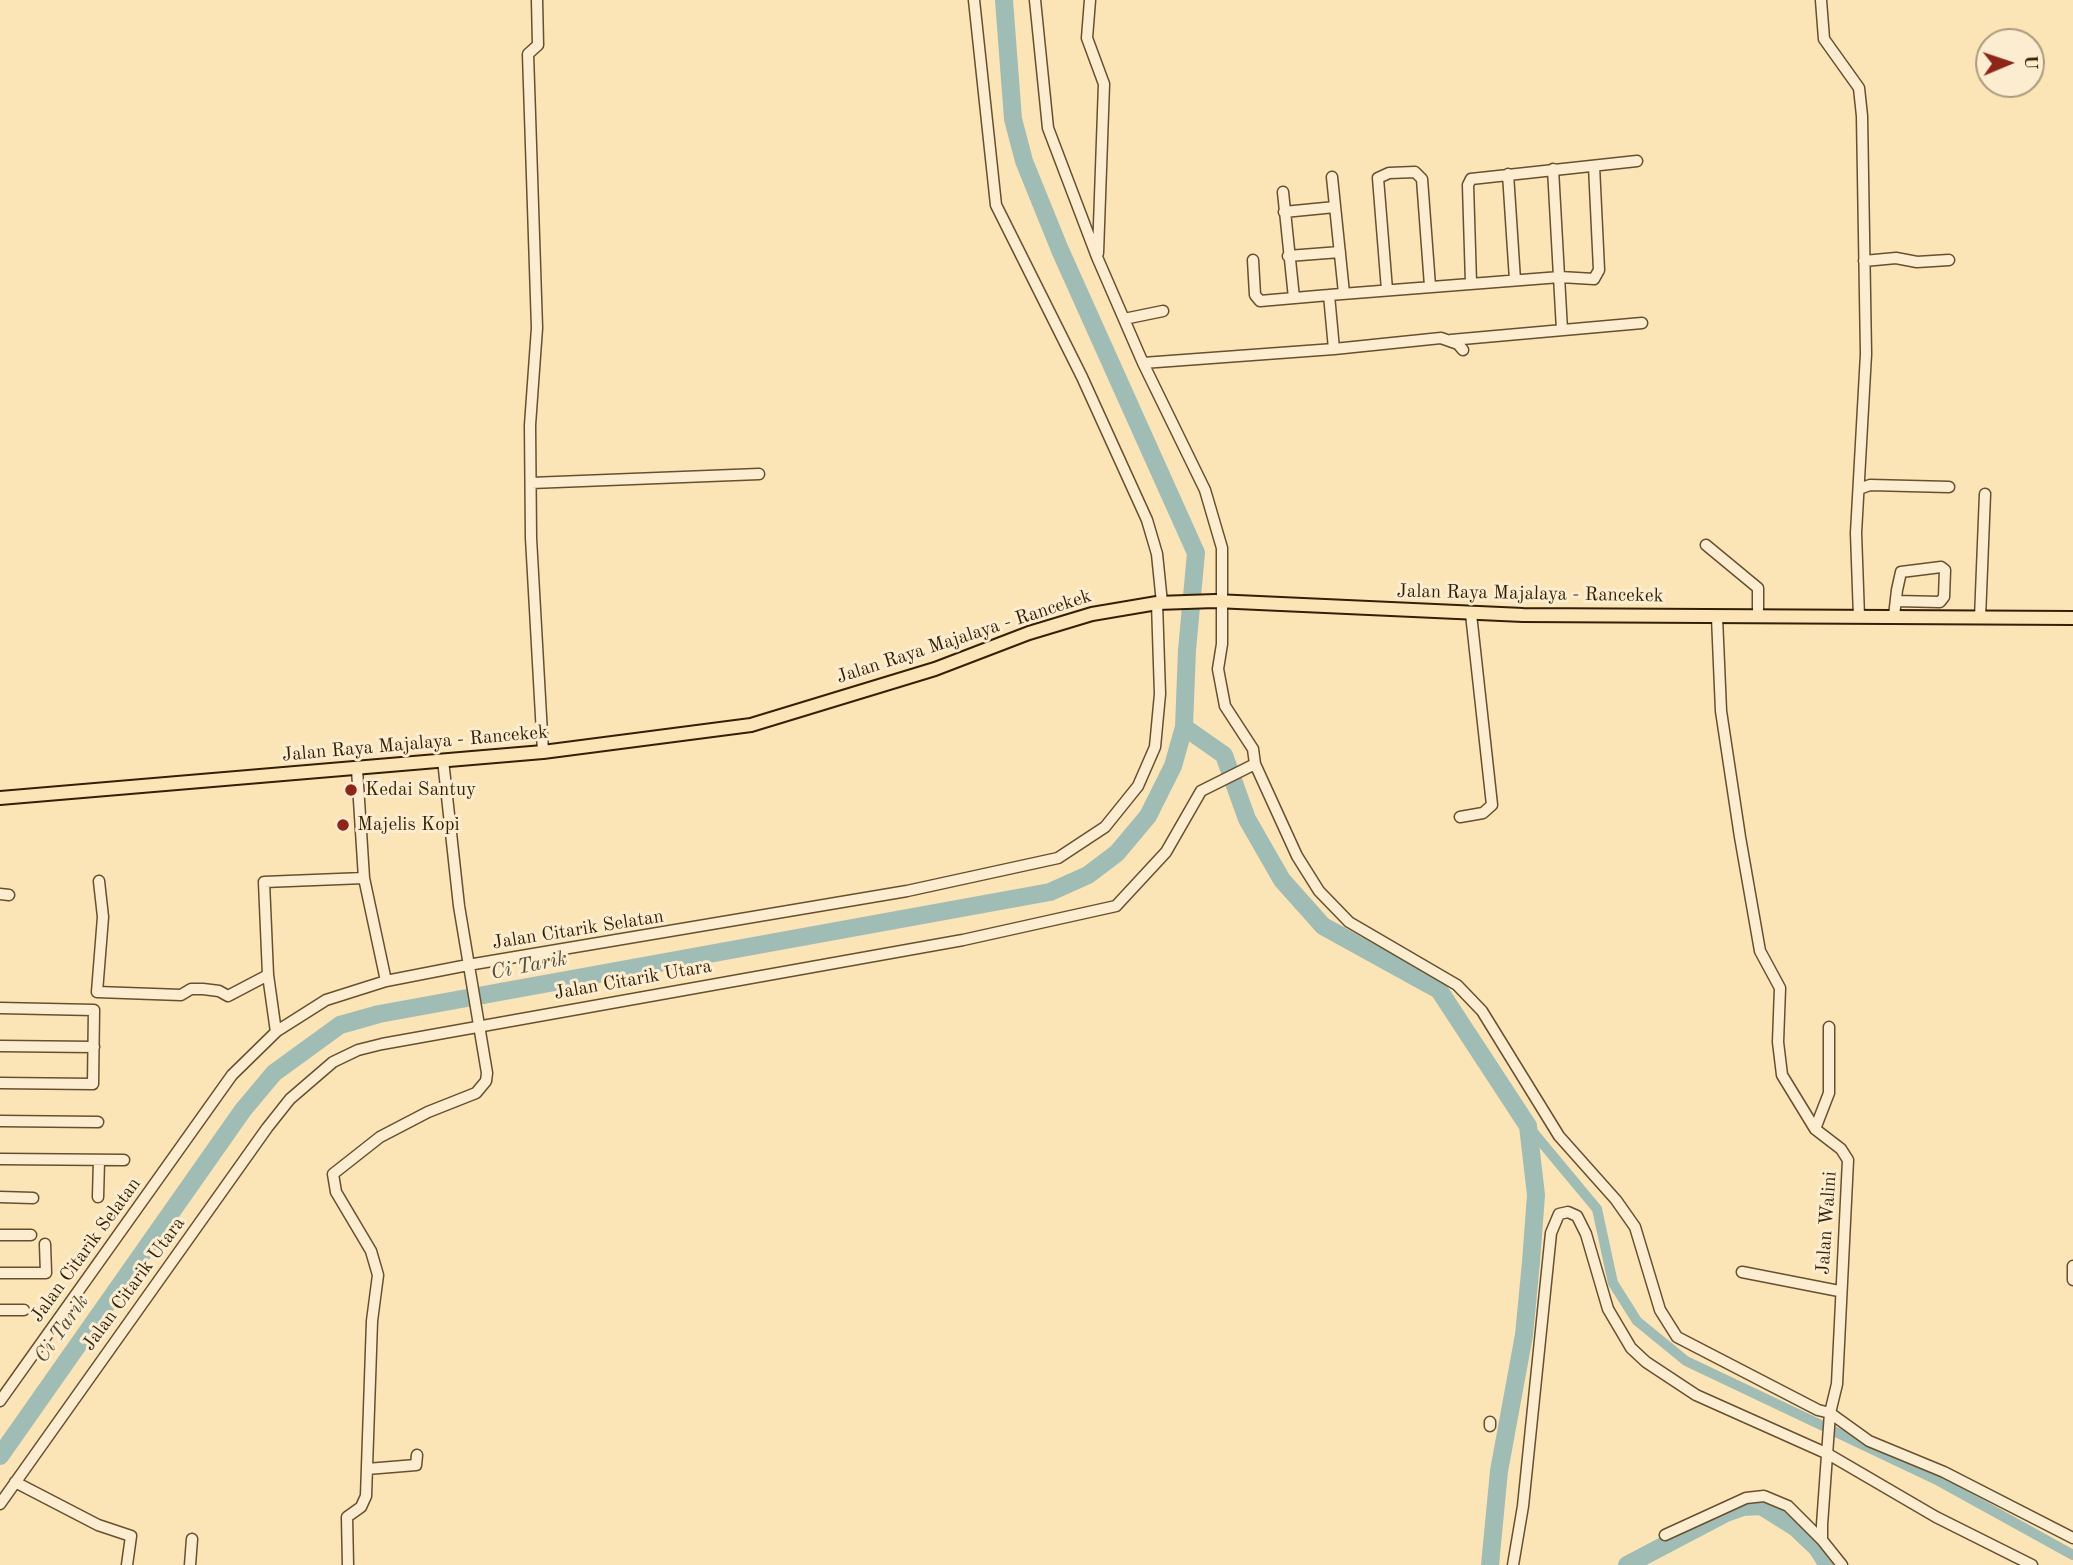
<!DOCTYPE html>
<style>
body{margin:0}
#map{position:relative;width:2073px;height:1565px;overflow:hidden;background:#fbe4b6;font-family:"Old Standard TT",serif}
canvas{display:block}
.north{position:absolute;left:1975px;top:28px;width:70px;height:70px;box-sizing:border-box;background:#fcedd0;border:2px solid #ac9b7e;border-radius:50%;rotate:88deg;font-size:19px;font-weight:700;line-height:28px;text-align:center;color:#341f02}
.north::after{content:'';display:block;margin:auto;width:24px;height:32px;background:#8f2418;clip-path:polygon(50% 0,100% 100%,50% 72%,0 100%)}
</style>
<div id="map">
<canvas width="2073" height="1565"></canvas>
<div class="north">U</div>
</div>
<script>
const c = document.querySelector('canvas').getContext('2d');
c.lineJoin = 'round';
function toPath(rows) {
  const path = new Path2D();
  for (const r of rows) {
    path.moveTo(r[0], r[1]);
    for (let i = 2; i < r.length; i += 2) path.lineTo(r[i], r[i + 1]);
  }
  return path;
}
function trace(path, color, width, dash) {
  c.strokeStyle = color;
  c.lineWidth = width;
  c.lineCap = dash ? 'butt' : 'round';
  c.setLineDash(dash || []);
  c.stroke(path);
}
function drawText(font, color, halo, rows, align = 'center') {
  c.font = font + ' "Old Standard TT",serif';
  c.lineWidth = 6;
  c.setLineDash([]);
  c.textBaseline = 'middle';
  c.strokeStyle = halo;
  c.fillStyle = color;
  for (const [text, x, y, turn = 0] of rows) {
    c.save();
    c.translate(x, y);
    c.rotate((+turn || 0) * Math.PI / 180);
    c.textAlign = isNaN(turn) ? turn : align;
    if (halo) c.strokeText(text, 0, 0);
    c.fillText(text, 0, 0);
    c.restore();
  }
}
trace(toPath([
 [1528,1126,1597,1209,1613,1283,1637,1321,1686,1361,1939,1481,2073,1555]
]), '#a0bdb5', 10);
trace(toPath([
 [1184,727,1224,755,1247,819,1282,880,1323,926,1439,990,1528,1126,1536,1195,1531,1262,1524,1335,1499,1471,1490,1565],
 [0,1456,243,1110,274,1073,340,1025,379,1014,1050,892,1088,875,1117,853,1148,816,1173,766,1184,727,1187,650,1196,553,1060,250,1024,161,1013,119,1004,0],
 [1627,1565,1726,1513,1743,1507,1761,1506,1796,1528,1817,1548,1828,1565]
]), '#a0bdb5', 18);
const minor = toPath([
 [537,0,538,45,528,54,537,328,530,425,531,538,543,752],
 [974,0,996,205,1082,377,1147,520,1157,554,1162,603],
 [1090,0,1087,38,1104,84,1098,253],
 [1821,0,1824,39,1859,88,1862,116,1866,354,1856,533,1859,617],
 [1553,169,1562,330],
 [1508,174,1515,280],
 [1332,177,1344,293],
 [1283,192,1294,298],
 [1284,212,1335,207],
 [1288,256,1340,252],
 [1253,260,1255,295,1260,301,1329,295],
 [1864,261,1896,258,1917,262,1949,260],
 [1471,283,1468,185,1471,179,1637,161],
 [1387,290,1378,178,1389,173,1415,172,1422,179,1430,286],
 [1124,319,1163,311],
 [1451,340,1642,323],
 [1463,350,1458,344,1441,338,1334,349,1329,295,1560,277,1594,279,1599,270,1594,166],
 [1143,363,1334,349],
 [531,483,759,474],
 [1859,489,1870,485,1949,487],
 [1706,545,1758,588,1758,616],
 [1894,616,1897,590,1901,572,1941,567,1945,570,1944,597,1940,602,1896,601],
 [1717,617,1721,711,1740,837,1760,951,1780,988,1778,1042,1782,1075,1815,1129,1841,1149,1848,1160,1837,1384,1830,1413,1822,1525,1822,1540,1842,1565],
 [1980,618,1985,494],
 [1255,764,1297,856,1319,891,1349,922,1457,985,1482,1011,1559,1136,1616,1200,1635,1227,1660,1310,1677,1337,1818,1410,1830,1413,1869,1441,1944,1472,2073,1538],
 [357,769,364,878,386,981],
 [1460,817,1483,813,1492,805,1471,614],
 [99,881,103,917,97,992,181,995,191,989,203,989,219,991,228,996,268,975],
 [0,894,9,895],
 [0,1008,94,1010,93,1084,0,1083],
 [276,1032,268,975,264,882,364,878],
 [0,1046,94,1047],
 [0,1121,98,1122],
 [1815,1129,1829,1093,1829,1027],
 [0,1159,124,1160],
 [0,1197,33,1198],
 [98,1197,99,1160],
 [0,1235,31,1235],
 [2073,1266,2073,1280],
 [1742,1272,1839,1291],
 [0,1273,46,1273,45,1244],
 [0,1310,24,1310],
 [0,1401,232,1075,277,1031,326,1000,386,981,468,965,907,891,1058,858,1105,827,1138,786,1155,747,1160,694,1157,603],
 [1490,1426,1490,1422],
 [367,1469,416,1465,417,1455],
 [15,1482,98,1525,131,1536,127,1565],
 [0,1504,267,1128,290,1099,333,1062,358,1050,382,1044,963,940,1116,906,1166,852,1201,791,1255,764,1253,749,1225,706,1218,669,1222,644,1222,548,1205,490,1143,363,1097,257,1048,128,1035,0],
 [1665,1535,1746,1498,1764,1496,1788,1506,1822,1540],
 [190,1565,192,1539],
 [348,1565,347,1517,361,1507,366,1496,372,1321,378,1275,371,1251,336,1192,333,1174,380,1137,428,1112,476,1093,486,1081,487,1073,459,906,443,760],
 [1513,1565,1523,1506,1551,1233,1559,1214,1568,1212,1577,1216,1586,1234,1608,1309,1631,1348,1646,1362,1696,1395,1828,1454,1936,1517,2032,1565]
]);
const major = toPath([
 [0,798,543,752,751,725,935,669,1029,633,1092,614,1157,603,1215,601,1523,615,2073,618]
]);
trace(minor, '#66502f', 13);
trace(major, '#341f02', 16);
trace(minor, '#fcedd0', 10);
trace(major, '#fbe4b6', 12);
for (const [x, y, r, color] of [
 [351,790,7,"#8f2418"],
 [343,825,7,"#8f2418"]
]) {
  const dot = new Path2D();
  dot.arc(x, y, r, 0, 2 * Math.PI);
  c.fillStyle = color;
  c.fill(dot);
  trace(dot, '#fcedd0', 2.5);
}
drawText('19px', '#341f02', '#fcedd0', [
 ["Jalan Raya Majalaya - Rancekek",1530,594,1],
 ["Jalan Raya Majalaya - Rancekek",964,637,-18],
 ["Jalan Raya Majalaya - Rancekek",415,744,-5],
 ["Jalan Citarik Selatan",578,930,-9],
 ["Jalan Citarik Utara",633,980,-10],
 ["Jalan Walini",1827,1223,-86],
 ["Jalan Citarik Selatan",86,1250,-54],
 ["Jalan Citarik Utara",134,1284,-54]
]);
drawText('19px', '#341f02', '#fcedd0', [
 ["Kedai Santuy",365,790],
 ["Majelis Kopi",357,825]
], 'left');
drawText('italic 21px', '#544e38', '#fcedd0', [
 ["Ci Tarik",529,966,-11],
 ["Ci Tarik",62,1329,-55]
]);
</script>
